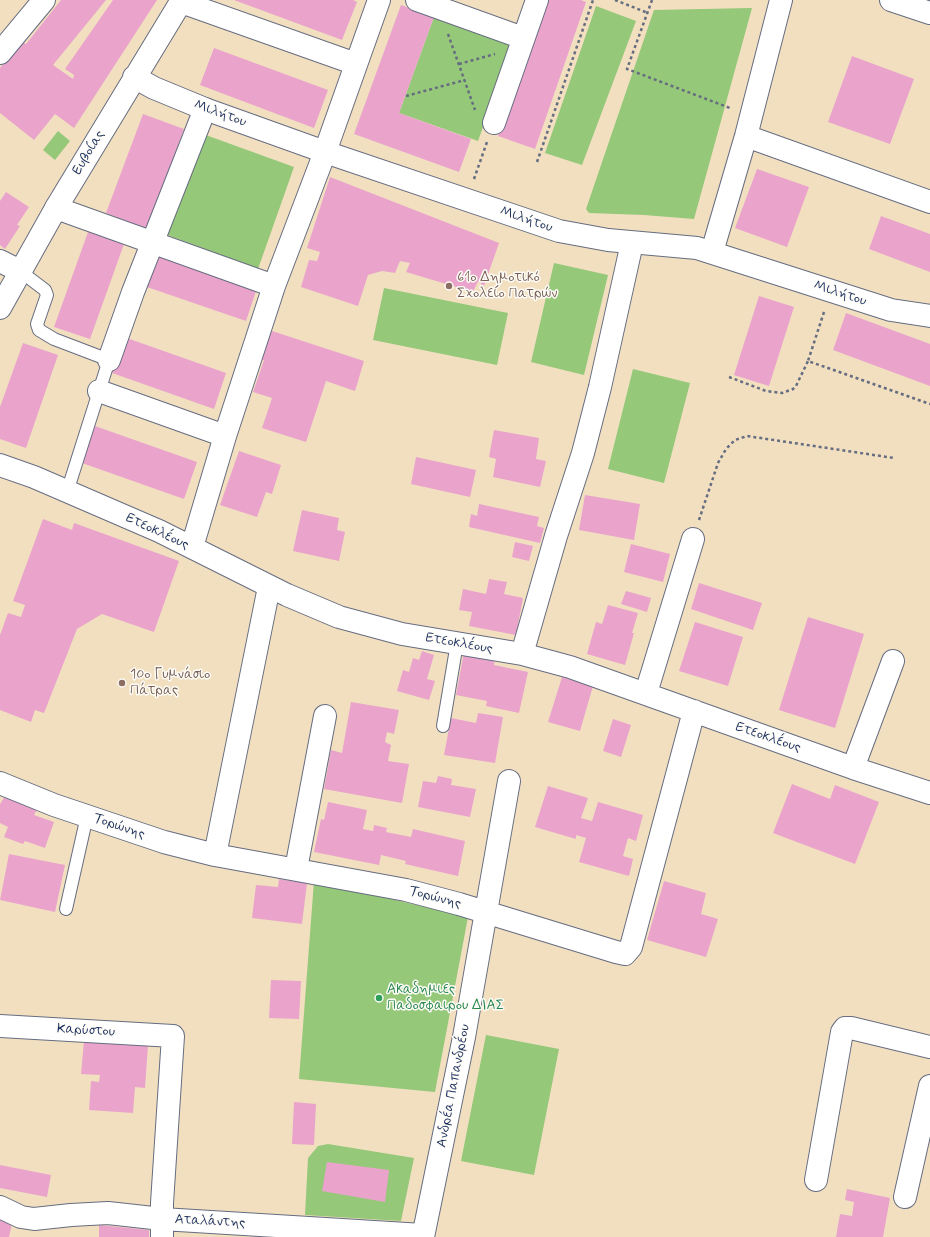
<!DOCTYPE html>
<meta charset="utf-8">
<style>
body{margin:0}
canvas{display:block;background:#f1dfc0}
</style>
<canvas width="930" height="1237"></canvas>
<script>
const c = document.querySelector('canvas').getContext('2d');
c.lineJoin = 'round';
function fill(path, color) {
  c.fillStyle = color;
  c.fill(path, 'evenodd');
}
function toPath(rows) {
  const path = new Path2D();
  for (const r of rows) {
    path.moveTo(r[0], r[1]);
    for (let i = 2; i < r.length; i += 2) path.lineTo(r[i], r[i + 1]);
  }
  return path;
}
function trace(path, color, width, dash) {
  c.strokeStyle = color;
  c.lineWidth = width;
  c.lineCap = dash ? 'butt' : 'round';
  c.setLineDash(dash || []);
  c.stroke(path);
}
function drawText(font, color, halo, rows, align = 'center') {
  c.font = font + ' Mynerve,sans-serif';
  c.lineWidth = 3;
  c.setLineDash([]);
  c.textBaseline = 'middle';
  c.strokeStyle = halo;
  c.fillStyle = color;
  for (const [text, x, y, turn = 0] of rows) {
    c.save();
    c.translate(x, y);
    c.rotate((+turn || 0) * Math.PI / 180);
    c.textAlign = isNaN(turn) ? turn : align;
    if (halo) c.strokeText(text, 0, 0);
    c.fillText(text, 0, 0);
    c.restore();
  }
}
fill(toPath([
 [596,6,636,21,582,165,545,153],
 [752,8,694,219,644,215,589,213,586,209,654,10],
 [434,17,517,33,478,141,399,113],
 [58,131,70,141,55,160,43,150],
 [203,134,294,167,258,269,165,234],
 [554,263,608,275,584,375,531,362],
 [384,288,508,313,497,365,373,340],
 [633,369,690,383,664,483,608,469],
 [314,881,468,917,435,1092,299,1079],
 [486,1035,559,1049,534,1175,461,1161],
 [328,1144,414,1158,401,1221,305,1215,308,1158,318,1146]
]), '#95c879');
fill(toPath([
 [61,0,106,0,53,65,73,79,74,75,65,69,113,0,157,0,74,128,55,114,34,140,0,113,0,68,21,41,26,44],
 [234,0,353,0,357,2,342,40],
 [546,0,581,0,586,2,535,149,498,136],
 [401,5,434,17,399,113,471,139,459,172,354,134],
 [214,48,328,90,314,128,200,85],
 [852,56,914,79,890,144,828,122],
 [143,114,184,129,147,229,106,213],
 [757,169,809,187,787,247,735,228],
 [330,177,499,243,484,286,478,281,473,292,406,272,410,263,400,261,395,273,382,271,368,275,358,306,301,287,309,260,317,261,320,252,307,248],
 [6,192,29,207,17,225,20,226,5,249,0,245,0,201],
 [881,216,930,234,930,272,869,249],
 [88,232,124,244,90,339,54,327],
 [156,253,257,288,246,321,144,286],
 [759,296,794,307,769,386,734,375],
 [846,313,930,344,930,386,833,350],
 [269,330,364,361,355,391,326,381,306,442,262,428,272,398,253,392,264,360,259,359],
 [124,337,226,373,214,409,112,373],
 [23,343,58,355,26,448,0,439,0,407],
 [95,426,197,462,184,499,82,463],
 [494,430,539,438,536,459,546,461,540,487,493,477,496,459,489,457],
 [239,451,281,465,272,494,266,492,257,517,220,505],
 [416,457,476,470,470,497,411,484],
 [585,495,640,504,634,540,579,530],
 [479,504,539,517,537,526,544,528,540,543,469,527,471,514,477,516],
 [302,510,339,518,337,530,345,532,339,561,293,551],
 [43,519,72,530,74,523,179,561,154,632,102,614,77,629,44,713,35,710,31,722,0,710,0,635,8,613,21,617,25,605,13,601],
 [515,542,533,546,529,561,512,557],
 [631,544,670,554,663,582,624,572],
 [489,579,507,582,504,594,523,598,516,635,469,626,472,612,459,610,463,589,486,594],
 [699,583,762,603,753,630,691,609],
 [626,591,651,598,647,612,621,604],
 [608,605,638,613,632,633,634,633,625,665,587,654,596,622,602,624],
 [808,617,864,634,835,728,779,710],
 [695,622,743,637,728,686,679,671],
 [422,651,434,655,427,679,435,681,429,700,397,691,403,670,409,672,413,658,419,660],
 [464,652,495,657,494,665,528,672,519,713,486,706,487,701,456,695],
 [562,677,593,686,580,731,548,722],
 [351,702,399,710,394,734,387,732,385,742,391,745,388,761,409,764,402,803,324,789,331,750,342,753],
 [478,713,503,717,495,763,444,755,451,718,476,723],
 [613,719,631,725,621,757,603,751],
 [438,776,452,779,451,785,476,789,470,817,418,807,423,781,436,783],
 [792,784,830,799,835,785,879,802,855,864,773,833],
 [548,786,588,798,581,818,592,821,598,802,643,815,636,841,628,838,623,856,633,859,629,876,579,862,586,838,576,835,576,839,535,827],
 [5,796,37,809,34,815,54,822,45,848,25,841,23,844,4,837,8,827,0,823,0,804],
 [328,802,367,810,363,829,373,831,374,825,387,828,386,832,411,837,413,829,465,841,458,876,405,864,406,861,381,855,379,865,314,852,321,819,324,820],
 [9,854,65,865,55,912,0,900],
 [279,879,307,883,302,924,252,918,256,885,278,887],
 [664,881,706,893,701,914,718,919,706,957,647,940],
 [271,980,301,981,299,1019,269,1018],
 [84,1041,148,1045,145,1088,135,1087,133,1113,89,1110,91,1081,99,1082,100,1075,81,1074],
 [294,1102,316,1104,314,1145,292,1144],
 [327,1162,389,1170,385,1202,322,1191],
 [0,1165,51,1175,47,1197,0,1188],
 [847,1189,890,1198,883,1237,836,1237,840,1214,852,1216,854,1202,845,1200],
 [0,1216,13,1219,9,1237,0,1237],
 [99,1225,149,1230,149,1237,99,1237]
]), '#eaa4cc');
const lane = toPath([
 [20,271,45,290,47,295,37,324,39,330,54,339,109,360,67,492],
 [443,726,457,643],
 [66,909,87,816]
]);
const street = toPath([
 [417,0,523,38],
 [891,0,930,13],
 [181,2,356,64],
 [0,53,44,0],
 [494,123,537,0],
 [746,136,930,202],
 [56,208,274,286],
 [712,252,746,136,781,0],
 [0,261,20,271],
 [109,360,133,292,205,109],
 [99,391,225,436],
 [0,465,34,477,159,531,287,595,339,617,402,634,522,654,570,667,853,768,930,793],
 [192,547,225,436,274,286,325,152,379,0],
 [522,654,556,536,583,453,600,387,632,243],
 [646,693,693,539],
 [853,768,893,661],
 [0,783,54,805,164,842,215,855,406,890,459,904,616,952,625,954,631,947,694,711],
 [215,855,269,587],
 [296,869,325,716],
 [0,1026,173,1036,162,1203,162,1237],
 [816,1180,842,1032,845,1028,851,1028,930,1047],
 [905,1197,930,1086],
 [0,1207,21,1217,34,1219,71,1215,108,1213,162,1219,423,1235],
 [423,1237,464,1037,509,781]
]);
const secondary = toPath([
 [134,77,154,88,205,109,325,152,559,231,608,240,697,248,891,310,930,316],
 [0,308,56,208,182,0]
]);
trace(lane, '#666d80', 14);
trace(street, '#666d80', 24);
trace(secondary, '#666d80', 24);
trace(toPath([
 [615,0,648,13],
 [652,0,627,69,730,108],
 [448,34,475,110],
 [459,64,495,54],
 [406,96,465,80],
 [537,162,593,0],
 [474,179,487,142],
 [824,312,808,361,930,404],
 [729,377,766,391,782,393,793,389,796,386,808,361],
 [699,520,718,463,726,449,735,440,747,436,894,458]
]), '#666d80', 2.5, [3, 3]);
trace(lane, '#fff', 12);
trace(street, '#fff', 22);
trace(secondary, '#fff', 22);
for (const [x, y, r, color] of [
 [449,286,4,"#8d6e63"],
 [122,683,4,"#8d6e63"],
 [379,998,4,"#2e9e5b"]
]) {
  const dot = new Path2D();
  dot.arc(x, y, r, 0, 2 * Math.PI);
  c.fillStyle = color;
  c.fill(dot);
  trace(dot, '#fdfcf7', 1.5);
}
drawText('14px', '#1b2f5e', '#fdfcf7', [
 ["Μιλήτου",220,114,20],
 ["Ευβοίας",89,153,-59],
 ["Μιλήτου",526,220,19],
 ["Μιλήτου",840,294,18],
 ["Ετεοκλέους",157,532,25],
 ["Ετεοκλέους",459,644,10],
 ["Ετεοκλέους",768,738,19],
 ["Τορώνης",119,827,19],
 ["Τορώνης",435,898,15],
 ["Καρύστου",86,1031,3],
 ["Ανδρέα Παπανδρέου",454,1086,-79],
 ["Αταλάντης",210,1222,3]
]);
drawText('14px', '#785e54', '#fdfcf7', [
 ["61ο Δημοτικό",457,278],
 ["Σχολείο Πατρών",457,294],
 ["10ο Γυμνάσιο",130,675],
 ["Πάτρας",130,691]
], 'left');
drawText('14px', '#27864d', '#fdfcf7', [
 ["Ακαδημιες",387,990],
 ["Παδοσφαιρου ΔΙΑΣ",387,1006]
], 'left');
</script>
